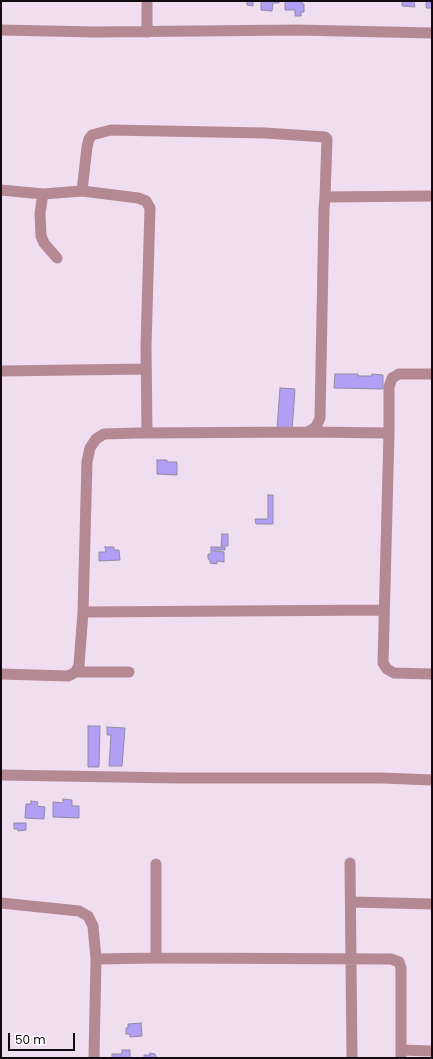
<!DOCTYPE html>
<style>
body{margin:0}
#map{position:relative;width:433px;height:1059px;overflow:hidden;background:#f1ddf0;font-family:Poppins,sans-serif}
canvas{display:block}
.frame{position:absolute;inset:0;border:2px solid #110b11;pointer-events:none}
.scale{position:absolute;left:8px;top:1033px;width:67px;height:18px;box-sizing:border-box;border:2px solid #110b11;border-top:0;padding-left:5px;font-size:12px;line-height:14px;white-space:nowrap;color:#110b11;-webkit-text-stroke:3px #fff;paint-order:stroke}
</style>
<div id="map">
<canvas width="433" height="1059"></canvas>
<div class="frame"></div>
<div class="scale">50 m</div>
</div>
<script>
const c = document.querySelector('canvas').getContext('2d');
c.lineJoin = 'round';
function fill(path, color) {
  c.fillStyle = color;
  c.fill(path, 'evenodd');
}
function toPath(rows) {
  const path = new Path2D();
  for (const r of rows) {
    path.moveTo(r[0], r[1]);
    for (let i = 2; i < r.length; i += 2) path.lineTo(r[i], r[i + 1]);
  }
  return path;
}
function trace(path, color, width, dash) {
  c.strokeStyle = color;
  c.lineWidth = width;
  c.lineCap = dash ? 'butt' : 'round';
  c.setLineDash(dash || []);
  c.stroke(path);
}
const building = toPath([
 [247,1,253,1,253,6,247,5,247,1],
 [261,1,279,1,279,3,273,3,272,11,261,10,261,1],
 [285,1,302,1,302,4,304,4,304,12,301,12,301,16,295,16,295,10,285,10,285,1],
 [402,1,414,1,415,7,402,6,402,1],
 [426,1,432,1,432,8,426,8,426,1],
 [335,374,358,374,358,376,372,376,372,374,383,375,383,389,334,388,335,374],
 [280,388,295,389,292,431,277,429,280,388],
 [157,460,167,460,167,462,177,462,177,475,157,474,157,460],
 [268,495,273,495,273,524,256,524,255,519,268,519,268,495],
 [222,534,228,534,228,546,221,546,222,534],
 [105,547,114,547,114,550,119,550,120,560,99,561,99,552,106,552,105,547],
 [211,547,225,547,225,550,213,550,213,551,224,552,224,562,217,561,217,564,210,563,210,560,208,559,208,554,211,554,211,547],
 [88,726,100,726,99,767,88,767,88,726],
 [107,727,125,728,122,766,109,766,111,735,107,735,107,727],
 [63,799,72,800,72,806,79,806,79,818,53,817,53,802,63,803,63,799],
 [31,801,38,802,37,806,45,807,44,819,25,818,26,804,31,804,31,801],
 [14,823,26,823,26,830,18,831,18,829,14,829,14,823],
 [141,1023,142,1036,130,1037,130,1034,126,1034,126,1028,128,1028,128,1024,141,1023],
 [122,1050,130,1050,130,1058,112,1058,112,1054,122,1054,122,1050],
 [150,1053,155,1054,157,1058,144,1058,144,1055,150,1055,150,1053]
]);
fill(building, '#b09ff4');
trace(building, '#8f8ca2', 1);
trace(toPath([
 [1,30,95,32,297,30,432,33],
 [147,32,147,1],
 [1,190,43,194,82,191,138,198,146,201,150,208,146,346,147,432],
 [82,191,87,147,89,139,92,135,111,130,265,133,325,137,327,139,325,197],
 [43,194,40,213,41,236,44,243,57,258],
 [1,371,146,369],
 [432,374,399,374,392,378,389,387,389,433,383,663,387,669,394,673,432,674],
 [308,432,389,433],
 [83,612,384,610],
 [76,672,129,672],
 [1,674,68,676,76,672,79,665,83,612,87,462,90,448,96,439,104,434,138,433,308,432,316,427,320,418,324,209,325,197,432,196],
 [1,775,177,778,382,778,432,780],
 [350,863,352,1058],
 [156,864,156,958],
 [351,902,432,904],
 [1,903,79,911,88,916,93,926,96,959,94,1058],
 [96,959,156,958,391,959,399,962,401,968,401,1058],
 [401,1050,432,1051]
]), '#b48994', 11);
</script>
